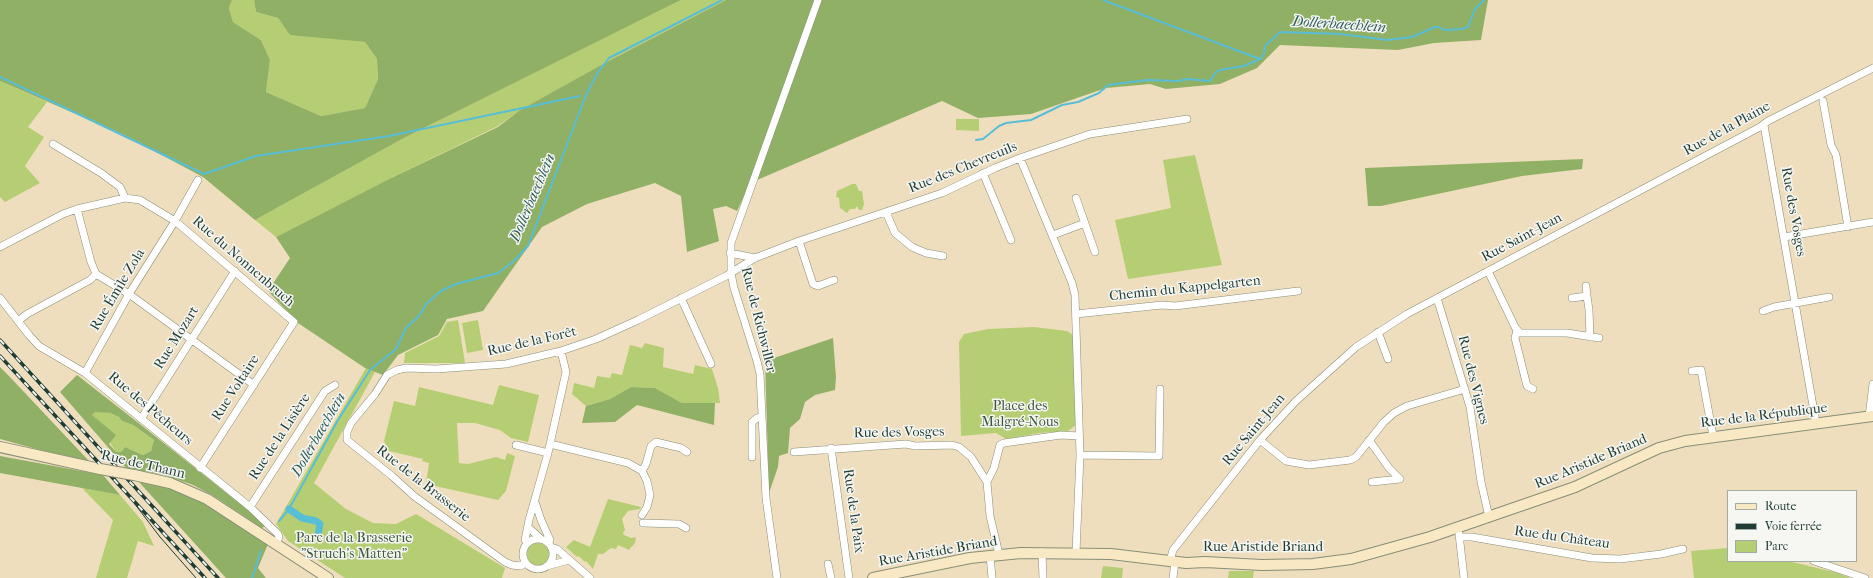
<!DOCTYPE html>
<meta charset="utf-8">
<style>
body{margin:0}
#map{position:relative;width:1873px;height:578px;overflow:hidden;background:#efdebd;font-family:"IM FELL French Canon",serif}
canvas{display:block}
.legend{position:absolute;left:1727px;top:490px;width:130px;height:72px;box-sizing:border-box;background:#f6f6f2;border:1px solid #a0aca6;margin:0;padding:5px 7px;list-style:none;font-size:12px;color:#1f3d34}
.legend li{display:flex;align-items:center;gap:8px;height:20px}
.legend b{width:20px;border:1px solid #a0aca6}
</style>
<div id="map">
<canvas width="1873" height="578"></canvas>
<ul class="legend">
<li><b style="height:5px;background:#f8e8c3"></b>Route</li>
<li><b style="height:5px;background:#1f3d34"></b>Voie ferrée</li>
<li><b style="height:11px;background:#b6ce73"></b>Parc</li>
</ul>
</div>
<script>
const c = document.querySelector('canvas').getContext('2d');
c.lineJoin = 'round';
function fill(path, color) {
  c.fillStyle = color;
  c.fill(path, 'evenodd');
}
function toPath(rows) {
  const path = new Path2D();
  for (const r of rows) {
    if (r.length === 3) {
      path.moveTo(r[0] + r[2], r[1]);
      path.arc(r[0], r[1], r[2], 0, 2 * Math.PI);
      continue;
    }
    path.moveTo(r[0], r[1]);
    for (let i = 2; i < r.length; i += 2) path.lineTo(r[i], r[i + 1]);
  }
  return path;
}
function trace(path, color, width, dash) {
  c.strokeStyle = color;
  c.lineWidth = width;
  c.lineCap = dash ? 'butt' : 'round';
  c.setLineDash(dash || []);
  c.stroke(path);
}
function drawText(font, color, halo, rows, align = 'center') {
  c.font = font + ' "IM FELL French Canon",serif';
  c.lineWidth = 3;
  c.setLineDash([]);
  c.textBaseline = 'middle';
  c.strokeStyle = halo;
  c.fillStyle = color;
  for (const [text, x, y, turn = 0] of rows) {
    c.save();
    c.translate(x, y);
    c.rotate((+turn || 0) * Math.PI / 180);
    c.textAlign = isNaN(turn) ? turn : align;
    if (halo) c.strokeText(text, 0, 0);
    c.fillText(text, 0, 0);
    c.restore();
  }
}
fill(toPath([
 [232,0,254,0,256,12,278,18,290,34,365,42,377,59,378,79,365,108,321,116,266,92,270,60,261,40,233,22,229,8],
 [681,0,726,0,601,65,520,110,498,126,387,180,276,237,255,220,404,138],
 [0,81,47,102,28,127,44,137,25,166,40,183,5,202,0,197],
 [956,119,979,119,979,131,956,130],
 [1195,155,1222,265,1128,279,1115,220,1171,208,1163,160],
 [852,184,856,184,859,191,862,191,864,204,862,210,859,210,857,206,855,209,850,209,847,213,840,208,839,198,836,197,837,191],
 [458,320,465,363,404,363,405,353,439,336,447,322],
 [478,320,483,350,467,353,462,323],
 [1034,327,1067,331,1073,335,1076,425,1068,431,1040,433,1006,439,996,433,961,436,959,342,964,334,988,329],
 [645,343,664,348,663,367,693,374,695,365,712,369,718,388,720,403,682,403,655,388,631,387,610,399,586,406,572,394,574,383,594,388,597,376,610,378,612,373,622,375,630,345,642,348],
 [366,368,375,372,314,483,346,509,373,523,396,524,416,514,505,568,502,578,345,578,288,541,276,524],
 [499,385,539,395,528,442,511,438,500,430,475,423,457,423,459,463,468,464,496,457,505,460,507,453,515,456,506,491,498,500,426,484,429,463,422,461,423,459,389,451,384,441,394,401,415,406,419,387,493,405],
 [95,411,110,413,119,417,122,421,133,425,154,440,151,451,143,455,125,447,121,452,116,452,92,415],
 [82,488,120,495,143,522,154,546,138,541,127,578,96,578,113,520],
 [608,499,641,507,640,509,628,511,622,519,625,530,623,533,624,535,631,538,636,537,635,543,629,550,618,545,616,549,611,548,603,554,598,554,593,569,586,561,585,562,580,557,576,556,566,547,574,540,590,547],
 [538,554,11],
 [1728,548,1728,561,1788,561,1838,573,1850,578,1694,578,1691,551],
 [1103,566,1123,568,1122,578,1101,578],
 [1229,571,1254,571,1253,578,1228,578]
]), '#b6ce73');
fill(toPath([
 [0,0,232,0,229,8,233,22,261,40,270,60,266,92,321,116,365,108,378,79,377,59,365,42,290,35,278,18,256,12,254,0,681,0,404,138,255,220,203,177,124,135,0,81],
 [726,0,1488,0,1481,40,1434,43,1398,50,1280,45,1257,68,1220,84,1166,89,1150,84,1106,88,1031,114,978,118,942,101,750,183,737,211,726,206,713,209,719,241,687,252,681,196,655,183,587,204,542,227,483,311,447,319,438,335,398,355,383,375,365,368,298,323,268,291,290,258,276,237,387,180,498,127,520,110,601,65],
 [1583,159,1582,169,1522,176,1381,206,1368,206,1365,168],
 [833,338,836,377,835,390,815,395,805,402,800,419,790,428,788,453,779,456,778,467,769,493,765,361],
 [0,367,9,376,89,461,40,450,0,439],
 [77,375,136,421,267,525,262,528,212,495,193,485,164,475,126,468,60,392],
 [95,412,110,413,119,417,122,421,133,425,154,440,151,451,143,455,125,447,121,452,116,452,109,444,116,435,92,415],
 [631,387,655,388,682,403,715,403,714,425,637,405,615,422,582,423,586,406,610,399],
 [0,456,103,475,120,495,0,473],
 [139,482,172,488,202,502,268,544,258,568,266,578,226,578]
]), '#90b165');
trace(toPath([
 [1103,0,1260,59],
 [1260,59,1264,54,1265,46,1280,32,1341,34,1387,40,1412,37,1435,27,1439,27,1444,30,1462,29,1468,27,1475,9,1484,0],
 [0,77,204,174,256,156,389,136,580,96],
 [976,140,983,139,999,126,1006,123,1031,120,1062,105,1078,102,1099,93,1108,85,1147,80,1178,81,1187,79,1210,81,1215,73,1220,70,1244,66,1260,59],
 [279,521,289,509,338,420,370,370,396,349,406,328,419,316,426,304,441,291,456,284,498,273,514,261,528,246,586,95,598,72,609,58,722,0],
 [252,578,261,551]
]), '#58bed6', 2);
trace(toPath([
 [289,509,302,518,316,521,320,524,318,535]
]), '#58bed6', 7);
const street = toPath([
 [1823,101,1831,145,1836,155,1848,227],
 [1764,125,1816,423],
 [53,144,101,173,120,187,125,198],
 [1020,158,1072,283,1075,295,1080,455,1076,553],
 [983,173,1011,240],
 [1076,198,1095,252],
 [77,209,91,262,96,274,129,294,254,385],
 [886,212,895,233,912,247,926,253,943,256],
 [1053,235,1085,223],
 [1784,237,1873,222],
 [799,241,813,284,818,286,834,280],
 [0,247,63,214,77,209,125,198,140,200,175,221,294,322,200,468],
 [730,253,755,258],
 [1488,271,1515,327,1520,333,1567,333,1599,338],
 [1586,286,1587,296],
 [0,298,29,335,39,346,85,373,250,507,278,534,279,537,276,544],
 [681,298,711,364],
 [1437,298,1470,407,1481,482,1489,517],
 [1572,298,1587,296,1589,310,1590,337],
 [1763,311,1774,307,1829,297],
 [1076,314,1162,305,1175,306,1298,291],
 [18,321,27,314,90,280,96,274],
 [1517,330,1515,338,1527,386,1533,389],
 [1378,332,1388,359],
 [1692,371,1701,370,1713,436],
 [85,373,129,294,175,221,198,180],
 [1869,417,1873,384],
 [141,419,235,271],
 [1260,440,1286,461,1309,465,1350,460,1356,457,1384,422,1394,413,1407,406,1465,389],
 [1369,440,1389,468,1400,479,1372,482],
 [550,444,628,463,642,471,647,481,650,495,647,507,642,515],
 [516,445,548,453],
 [831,448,849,578],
 [794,452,906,444,915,446,952,445,959,447,971,457,987,482],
 [1080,455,1159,456,1160,389],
 [752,457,752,422,757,418,762,417],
 [642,471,646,464,651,446,656,442,681,448,687,452],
 [535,502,541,520,550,540,548,543],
 [250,507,325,391,335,385],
 [643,523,679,524,686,528],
 [528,527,541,539],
 [1459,534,1464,578],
 [1460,537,1472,537,1592,558,1620,559,1661,554,1683,549],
 [538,554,15],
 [528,543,525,540,529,520,548,453,566,372,561,351],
 [551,547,557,549,590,578],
 [1042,552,1043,578],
 [999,554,990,516,987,482,994,468,1000,445,1004,443,1061,435,1079,436],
 [990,555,992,578],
 [1170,561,1173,550,1260,440,1296,401,1356,347,1407,314,1760,127,1768,121,1873,68],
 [1814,561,1865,578],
 [526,563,520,566,512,565,505,562,414,496,392,476,347,440,347,432,351,423,375,394,387,375,397,370,406,368,436,369,506,364,561,351,596,339,638,320,726,276,755,258,799,241,942,193,995,168,1020,158,1090,134,1187,119],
 [828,564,831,578],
 [547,566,569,560],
 [777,578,766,498,760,374,757,361,734,288,731,273,731,243,818,0],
 [1173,578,1175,562]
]);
const secondary = toPath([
 [0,447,100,469],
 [134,475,170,483,207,499,328,578],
 [873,578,970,558,1021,553,1111,554,1186,563,1205,562,1262,565,1313,564,1351,559,1430,537,1575,487,1659,448,1685,441,1873,416]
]);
trace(street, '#878e78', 8);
trace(secondary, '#878e78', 12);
trace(street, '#fff', 7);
trace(secondary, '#f8e8c3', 10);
trace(toPath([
 [115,478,160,537,196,578]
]), '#1f3d34', 1);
const rail = toPath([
 [0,340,218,578],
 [0,356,205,578]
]);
trace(rail, '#1f3d34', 3.5);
trace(rail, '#f6f6f2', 2, [6]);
const secondaryBridge = toPath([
 [100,469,134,475]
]);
trace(secondaryBridge, '#878e78', 12, []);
trace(secondaryBridge, '#f8e8c3', 10);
drawText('14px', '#1f3d34', '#f6f6f2', [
 ["Rue de la Plaine",1727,129,-29],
 ["Rue des Chevreuils",963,168,-22],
 ["Rue des Vosges",1793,212,80],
 ["Rue Saint-Jean",1522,238,-28],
 ["Rue du Nonnenbruch",243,262,41],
 ["Chemin du Kappelgarten",1185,289,-6],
 ["Rue Émile Zola",118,290,-59],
 ["Rue de Richwiller",758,320,76],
 ["Rue Mozart",177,338,-58],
 ["Rue de la Forêt",532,342,-13],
 ["Rue des Vignes",1473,380,76],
 ["Rue Voltaire",236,388,-57],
 ["Rue des Pêcheurs",150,409,40],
 ["Rue de la République",1764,416,-7],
 ["Rue Saint-Jean",1254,430,-50],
 ["Rue des Vosges",899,433,-1],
 ["Rue de la Lisière",280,437,-57],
 ["Rue Aristide Briand",1591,462,-23],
 ["Rue de Thann",143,465,13],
 ["Rue de la Brasserie",423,484,38],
 ["Rue de la Paix",853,511,82],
 ["Rue du Château",1562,538,8],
 ["Rue Aristide Briand",1263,548],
 ["Rue Aristide Briand",938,552,-10]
]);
drawText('14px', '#3d5a41', '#f6f6f2', [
 ["Place des",1020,407],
 ["Malgré-Nous",1020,423],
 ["Parc de la Brasserie",354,539],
 ["\"Struch's Matten\"",354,555]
]);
drawText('italic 15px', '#2d5d5c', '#f6f6f2', [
 ["Dollerbaechlein",1339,25,4],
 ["Dollerbaechlein",533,198,-67],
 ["Dollerbaechlein",319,435,-60]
]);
</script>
